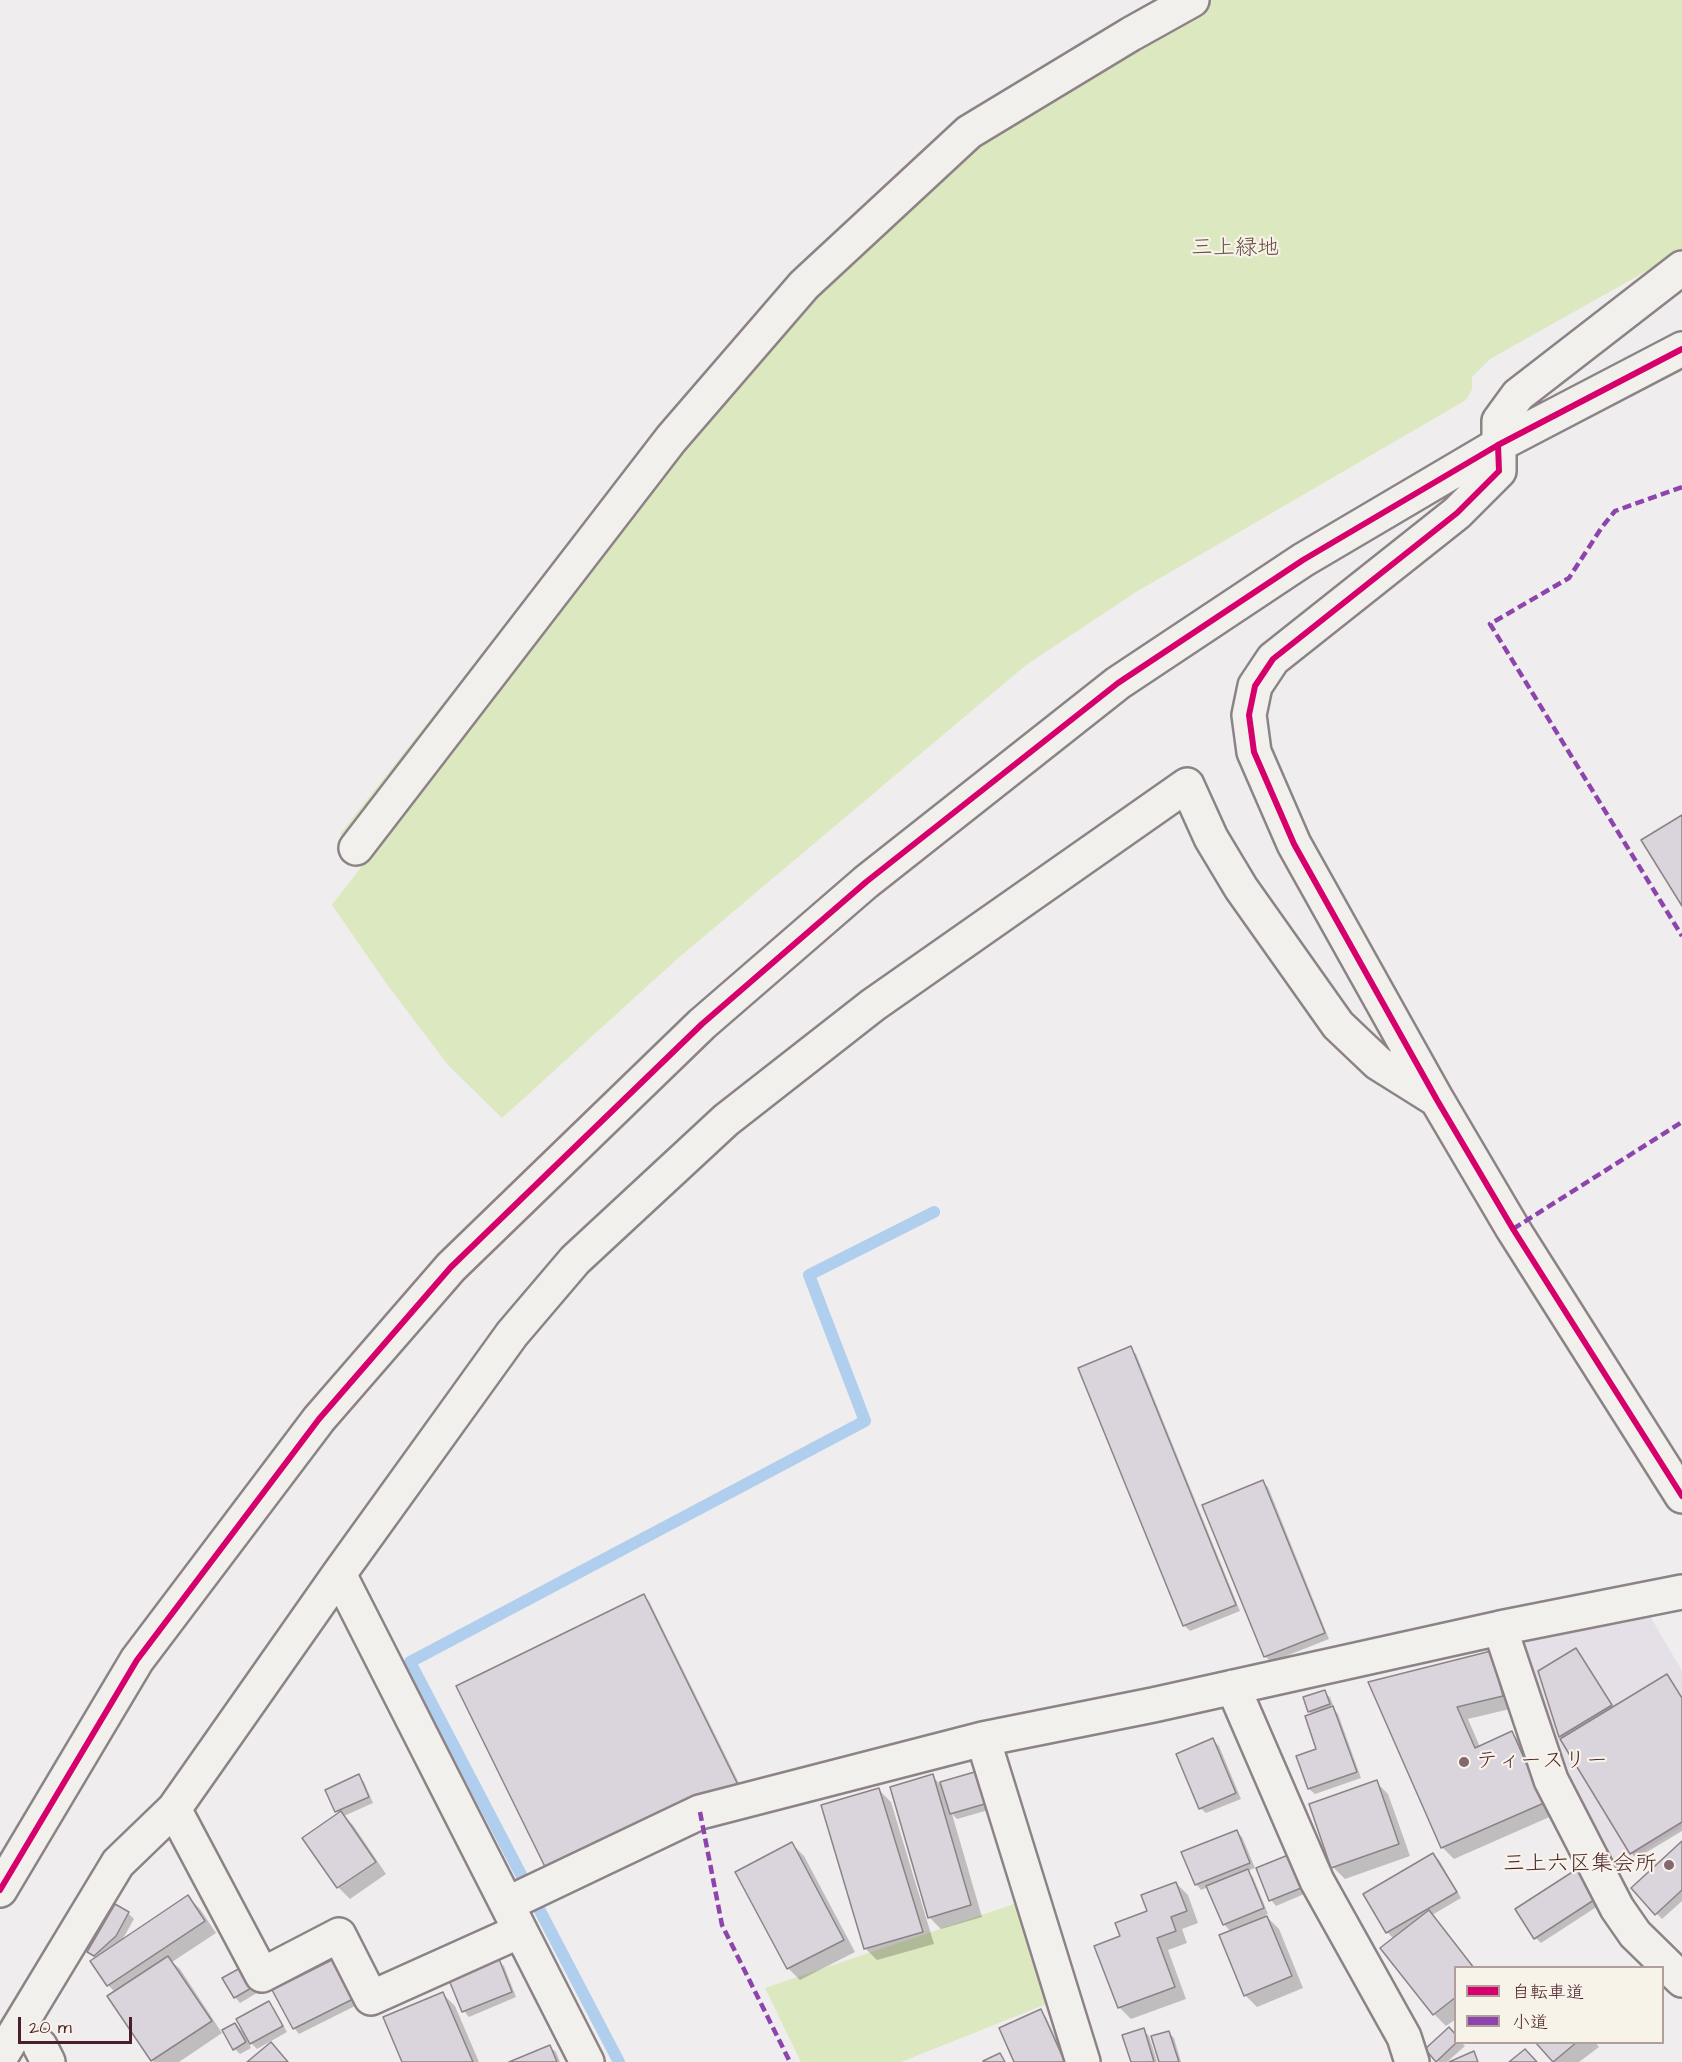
<!DOCTYPE html>
<meta charset="utf-8">
<style>
body{margin:0}
#map{position:relative;width:1682px;height:2062px;overflow:hidden;background:#efeded;font-family:"Architects Daughter","Klee One",sans-serif}
canvas{display:block}
.legend{position:absolute;left:1454px;top:1966px;width:210px;height:78px;box-sizing:border-box;background:#f7f3e8;border:2px solid #b29e9c;margin:0;padding:8px 10px;list-style:none;font-size:18px;color:#4a1f2b}
.legend li{display:flex;align-items:center;gap:12px;height:30px}
.legend b{width:30px;border:2px solid #b29e9c}
.scale{position:absolute;left:18px;top:2017px;width:114px;height:27px;box-sizing:border-box;border:3px solid #4a1f2b;border-top:0;padding-left:8px;font-size:18px;line-height:21px;white-space:nowrap;color:#4a1f2b;-webkit-text-stroke:4px #f7f3e8;paint-order:stroke}
</style>
<div id="map">
<canvas width="1682" height="2062"></canvas>
<ul class="legend">
<li><b style="height:8px;background:#d6006c"></b>自転車道</li>
<li><b style="height:8px;background:#8e44ad"></b>小道</li>
</ul>
<div class="scale">20 m</div>
</div>
<script>
const c = document.querySelector('canvas').getContext('2d');
c.lineJoin = 'round';
function fill(path, color) {
  c.fillStyle = color;
  c.fill(path, 'evenodd');
}
function toPath(rows) {
  const path = new Path2D();
  for (const r of rows) {
    path.moveTo(r[0], r[1]);
    for (let i = 2; i < r.length; i += 2) path.lineTo(r[i], r[i + 1]);
  }
  return path;
}
function trace(path, color, width, dash) {
  c.strokeStyle = color;
  c.lineWidth = width;
  c.lineCap = dash ? 'butt' : 'round';
  c.setLineDash(dash || []);
  c.stroke(path);
}
function drawText(font, color, halo, rows, align = 'center') {
  c.font = font + ' "Architects Daughter","Klee One",sans-serif';
  c.lineWidth = 4.5;
  c.setLineDash([]);
  c.textBaseline = 'middle';
  c.strokeStyle = halo;
  c.fillStyle = color;
  for (const [text, x, y, turn = 0] of rows) {
    c.save();
    c.translate(x, y);
    c.rotate((+turn || 0) * Math.PI / 180);
    c.textAlign = isNaN(turn) ? turn : align;
    if (halo) c.strokeText(text, 0, 0);
    c.fillText(text, 0, 0);
    c.restore();
  }
}
fill(toPath([
 [1650,1616,1682,1671,1682,1827,1609,1872,1561,1775,1515,1639]
]), '#e5e0e7');
fill(toPath([
 [1174,0,1682,0,1682,251,1490,359,1472,377,1472,389,1466,400,1136,592,1026,665,677,959,502,1118,448,1065,386,983,332,905,365,862,340,834,648,443,735,339,812,258],
 [1020,1902,1054,2001,901,2062,801,2062,765,1988]
]), '#dce8bf');
fill(toPath([
 [1130,1348,1136,1354,1240,1611,1190,1631,1184,1625],
 [1262,1482,1268,1487,1329,1639,1271,1662,1265,1656],
 [644,1596,649,1601,744,1793,558,1884],
 [1576,1650,1581,1655,1614,1708,1667,1676,1682,1697,1682,1831,1637,1858,1631,1853,1561,1737,1539,1672],
 [1491,1653,1514,1708,1468,1719,1480,1747,1512,1733,1524,1745,1554,1815,1454,1859,1442,1847,1370,1683],
 [1324,1692,1330,1697,1335,1710,1338,1714,1361,1778,1315,1794,1309,1789,1298,1757,1318,1750,1313,1715,1309,1711],
 [1213,1740,1219,1746,1241,1799,1206,1813,1200,1808],
 [978,1773,992,1809,957,1819,952,1814,982,1917,941,1929,929,1917,932,1776,940,1784],
 [359,1776,364,1782,373,1803,344,1816,353,1825,386,1874,350,1899,338,1887,339,1814,327,1791],
 [1376,1782,1388,1794,1410,1856,1345,1879,1333,1867],
 [879,1790,891,1802,934,1944,877,1960,865,1948],
 [1236,1831,1242,1837,1255,1868,1247,1871,1253,1877,1268,1914,1265,1915,1279,1929,1303,1988,1257,2007,1245,1995,1231,1932,1224,1924,1208,1887,1201,1890,1196,1884],
 [1682,1843,1682,1901,1662,1919,1633,1889],
 [792,1844,804,1856,855,1952,800,1980,788,1968],
 [1433,1855,1439,1860,1461,1898,1432,1915,1475,1968,1456,1968,1456,2019,1446,2026,1434,2014,1382,1948,1394,1939,1387,1932],
 [1258,1869,1316,1889,1276,1906,1271,1900],
 [1577,1870,1601,1904,1541,1943,1536,1938],
 [1176,1883,1188,1895,1198,1923,1182,1929,1187,1943,1168,1950,1186,1999,1131,2019,1119,2007,1149,1912],
 [188,1897,200,1909,216,1933,172,1962,180,1969,222,2033,179,2062,154,2062,115,1992,108,1985,96,1959,89,1952,128,1913,134,1919,121,1942],
 [336,1959,361,2003,299,2034,294,2028],
 [498,1961,504,1966,516,1997,469,2017,464,2011,451,1981],
 [247,1974,257,1993,240,2003,235,1997],
 [443,1994,455,2006,479,2062,404,2062],
 [268,2003,274,2008,287,2032,257,2049,247,2039,251,2048,240,2054,235,2049,235,2024,245,2034],
 [1041,2011,1046,2017,1067,2062,1016,2062],
 [1143,2030,1149,2036,1157,2062,1132,2062],
 [1169,2033,1174,2038,1181,2062,1160,2062],
 [1456,2042,1461,2042,1465,2046,1447,2062,1439,2062,1427,2049],
 [1537,2042,1595,2042,1599,2047,1579,2062,1553,2062],
 [550,2047,556,2052,560,2062,512,2062]
]), '#0003');
trace(toPath([
 [619,2062,410,1662,865,1421,809,1275,934,1212]
]), '#b0ceee', 12);
const building = toPath([
 [1682,815,1682,906,1641,840,1682,815],
 [1131,1346,1236,1605,1183,1626,1078,1368,1131,1346],
 [1263,1480,1325,1633,1264,1657,1202,1505,1263,1480],
 [644,1594,739,1787,551,1879,456,1686,644,1594],
 [1576,1648,1612,1705,1559,1737,1538,1671,1576,1648],
 [1491,1651,1503,1696,1457,1707,1475,1748,1512,1731,1544,1803,1441,1848,1368,1682,1491,1651],
 [1667,1674,1682,1698,1682,1822,1630,1854,1560,1739,1667,1674],
 [1325,1690,1330,1704,1308,1712,1303,1697,1325,1690],
 [1333,1706,1357,1772,1308,1789,1296,1756,1316,1749,1305,1716,1333,1706],
 [1213,1738,1236,1793,1199,1809,1176,1754,1213,1738],
 [978,1771,988,1803,950,1814,940,1782,978,1771],
 [359,1774,369,1797,335,1812,325,1790,359,1774],
 [933,1774,971,1905,928,1918,890,1787,933,1774],
 [1377,1780,1399,1844,1331,1868,1309,1804,1377,1780],
 [879,1788,923,1932,864,1949,821,1805,879,1788],
 [341,1811,376,1862,337,1888,302,1838,341,1811],
 [1237,1830,1250,1863,1195,1885,1181,1852,1237,1830],
 [1682,1841,1682,1890,1655,1915,1631,1888,1682,1841],
 [792,1842,844,1940,787,1969,735,1872,792,1842],
 [1298,1851,1311,1884,1269,1901,1256,1868,1298,1851],
 [1433,1853,1457,1892,1386,1933,1363,1894,1433,1853],
 [1248,1869,1264,1908,1223,1925,1206,1886,1248,1869],
 [1577,1869,1597,1898,1534,1939,1515,1909,1577,1869],
 [1176,1882,1187,1911,1171,1917,1176,1931,1157,1938,1175,1987,1118,2008,1094,1946,1120,1936,1115,1923,1147,1911,1141,1895,1176,1882],
 [188,1895,205,1921,107,1986,90,1961,188,1895],
 [115,1904,129,1912,116,1936,94,1956,87,1952,115,1904],
 [1429,1910,1474,1968,1456,1968,1456,1997,1433,2015,1380,1948,1429,1910],
 [1267,1916,1292,1976,1244,1996,1219,1935,1267,1916],
 [168,1956,212,2021,151,2061,107,1996,168,1956],
 [336,1958,357,1997,293,2029,272,1990,336,1958],
 [499,1959,512,1992,462,2012,449,1980,499,1959],
 [242,1967,253,1987,234,1998,222,1978,242,1967],
 [443,1992,473,2062,402,2062,383,2017,443,1992],
 [269,2001,283,2026,250,2044,236,2019,269,2001],
 [1041,2009,1065,2062,1014,2062,999,2028,1041,2009],
 [235,2023,246,2042,233,2050,222,2030,235,2023],
 [1449,2027,1456,2035,1456,2042,1457,2042,1436,2062,1425,2049,1449,2027],
 [1144,2028,1154,2062,1131,2062,1122,2035,1144,2028],
 [1169,2031,1179,2062,1159,2062,1151,2036,1169,2031],
 [271,2042,288,2062,247,2062,271,2042],
 [1535,2042,1577,2042,1553,2062,1535,2042],
 [550,2045,557,2062,509,2062,550,2045],
 [1525,2049,1537,2062,1509,2062,1525,2049],
 [1474,2051,1478,2062,1449,2062,1474,2051],
 [1000,2053,1005,2062,984,2062,983,2061,1000,2053]
]);
fill(building, '#dad5dd');
trace(building, '#8d8386', 1.5);
const minor = toPath([
 [1682,268,1518,395,1499,421,1499,471,1457,513,1273,659,1255,686,1249,715,1254,752,1294,844,1437,1100,1513,1229,1682,1496],
 [356,848,671,439,804,285,969,132,1131,34,1192,0],
 [339,1574,587,2062],
 [1500,1628,1551,1780,1617,1908,1635,1934,1682,1980],
 [1233,1687,1317,1881,1404,2037,1412,2062],
 [983,1739,1083,2062],
 [174,1809,262,1975,339,1935,371,1998,520,1931],
 [0,1890,137,1660,319,1419,451,1267,702,1024,866,882,1118,683,1303,560,1498,445,1682,349],
 [507,1904,700,1812,983,1739,1153,1705,1500,1628,1682,1592],
 [40,2046,48,2062],
 [0,2058,118,1863,174,1809,339,1574,512,1334,575,1260,726,1120,873,1005,1187,785,1211,838,1241,888,1338,1025,1378,1063,1437,1100]
]);
trace(minor, '#8d8386', 38);
trace(minor, '#f2f0ed', 33);
trace(toPath([
 [1682,487,1615,511,1602,527,1569,578,1490,624,1682,936],
 [1513,1229,1682,1122],
 [700,1812,722,1925,790,2062]
]), '#8e44ad', 4.5, [9, 4.5]);
trace(toPath([
 [1498,445,1499,471,1457,513,1273,659,1255,686,1249,715,1254,752,1294,844,1437,1100,1513,1229,1682,1496],
 [0,1890,137,1660,319,1419,451,1267,702,1024,866,882,1118,683,1303,560,1498,445,1682,349]
]), '#d6006c', 6);
for (const [x, y, r, color] of [
 [1464,1762,6,"#84676f"],
 [1669,1865,6,"#84676f"]
]) {
  const dot = new Path2D();
  dot.arc(x, y, r, 0, 2 * Math.PI);
  c.fillStyle = color;
  c.fill(dot);
  trace(dot, '#f7f3e8', 2);
}
drawText('22px', '#6a5046', '#f7f3e8', [
 ["三上緑地",1235,249]
]);
drawText('22px', '#4a1f2b', '#f7f3e8', [
 ["ティースリー",1476,1762],
 ["三上六区集会所",1657,1865,"right"]
], 'left');
</script>
